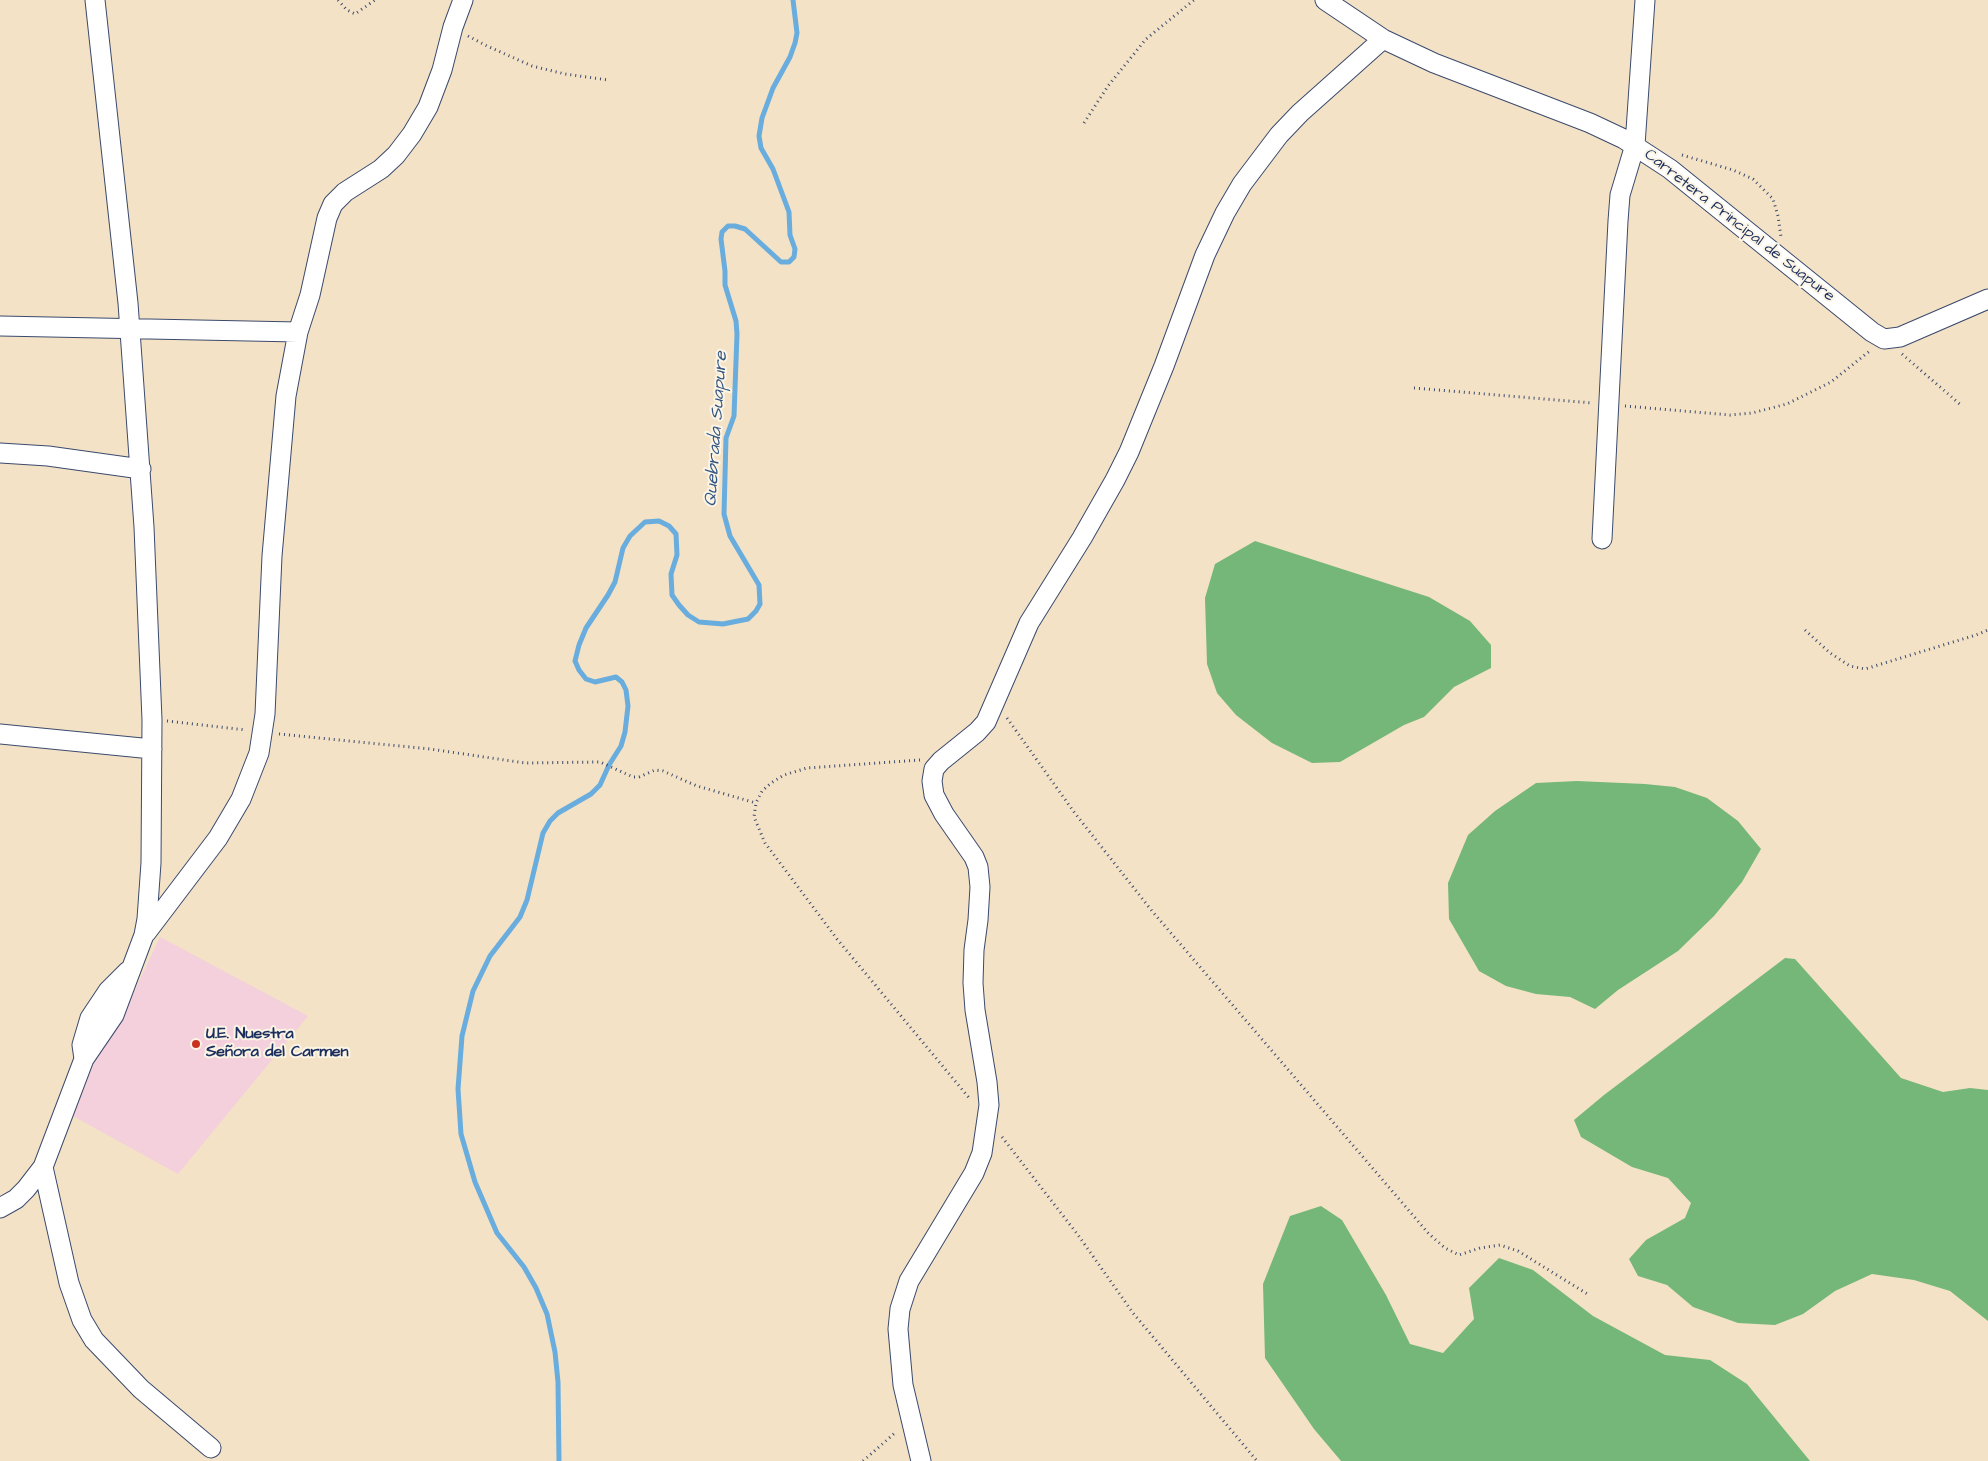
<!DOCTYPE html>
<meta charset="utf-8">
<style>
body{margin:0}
canvas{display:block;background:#f3e2c5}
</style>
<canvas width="1988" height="1461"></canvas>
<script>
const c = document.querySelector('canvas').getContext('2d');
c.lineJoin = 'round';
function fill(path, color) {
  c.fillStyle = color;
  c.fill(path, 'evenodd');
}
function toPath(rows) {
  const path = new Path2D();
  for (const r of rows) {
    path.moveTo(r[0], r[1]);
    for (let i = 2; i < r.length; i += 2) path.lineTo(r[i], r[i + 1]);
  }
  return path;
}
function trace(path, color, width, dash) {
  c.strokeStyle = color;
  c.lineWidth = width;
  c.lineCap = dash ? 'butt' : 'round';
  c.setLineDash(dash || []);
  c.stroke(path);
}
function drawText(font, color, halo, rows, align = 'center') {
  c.font = font + ' "Architects Daughter",sans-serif';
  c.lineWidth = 4;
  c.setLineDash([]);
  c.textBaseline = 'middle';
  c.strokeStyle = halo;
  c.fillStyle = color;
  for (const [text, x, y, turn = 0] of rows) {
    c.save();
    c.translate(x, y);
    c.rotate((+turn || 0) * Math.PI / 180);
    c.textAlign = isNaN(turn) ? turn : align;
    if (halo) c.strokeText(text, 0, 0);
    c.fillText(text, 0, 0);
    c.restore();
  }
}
fill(toPath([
 [160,937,308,1016,178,1174,73,1116,94,1063,119,1024]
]), '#f4cfdc');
fill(toPath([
 [1255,541,1429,597,1470,621,1491,645,1491,668,1454,687,1424,717,1404,725,1340,762,1312,763,1272,743,1236,715,1217,693,1207,664,1205,598,1215,564],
 [1577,781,1645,784,1675,787,1707,798,1738,821,1761,849,1742,882,1714,916,1678,951,1618,990,1595,1009,1570,997,1536,994,1506,986,1479,971,1449,919,1448,883,1468,835,1495,811,1536,783],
 [1785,958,1795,959,1901,1078,1943,1092,1970,1088,1988,1090,1988,1321,1950,1291,1914,1280,1872,1274,1835,1291,1803,1314,1775,1325,1738,1323,1693,1307,1667,1285,1638,1276,1629,1259,1646,1240,1685,1218,1691,1203,1668,1178,1632,1167,1581,1137,1574,1120,1604,1095],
 [1321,1206,1342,1220,1386,1295,1410,1344,1443,1353,1474,1319,1469,1288,1499,1258,1533,1270,1593,1316,1665,1355,1710,1360,1747,1384,1810,1461,1341,1461,1314,1429,1265,1358,1263,1284,1290,1216]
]), '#75b779');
trace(toPath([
 [559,1461,558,1382,555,1352,547,1314,536,1288,524,1267,497,1233,475,1182,461,1134,458,1089,462,1036,473,991,490,956,520,917,527,900,543,833,550,821,558,813,591,794,600,785,609,765,621,746,625,732,628,706,626,690,622,682,616,677,595,682,586,679,579,670,575,661,579,645,586,628,608,595,615,582,623,548,630,536,645,522,659,521,669,526,676,534,677,555,671,574,672,595,679,605,688,615,699,622,723,624,748,619,756,611,760,604,759,585,730,536,724,514,726,438,734,416,737,334,736,321,725,285,725,271,721,239,722,232,728,226,735,226,745,229,781,262,789,262,794,257,795,249,790,235,789,212,773,169,761,148,759,136,762,118,773,88,790,57,795,43,797,33,793,0]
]), '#69adde', 5);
const minor = toPath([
 [1325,0,1383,39,1434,63,1590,123,1624,139,1670,169,1872,332,1884,339,1900,337,1988,299],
 [0,326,298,332],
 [0,453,48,456,141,469],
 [1602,539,1618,221,1620,195,1635,145,1645,0],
 [0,734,152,749],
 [146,933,218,838,241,799,259,753,265,714,272,556,286,396,298,332,310,295,327,218,333,204,345,192,381,169,396,155,412,134,428,107,442,70,453,27,463,0],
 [84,1059,82,1045,90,1018,108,991,128,971],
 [43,1167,69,1283,82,1320,94,1340,141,1389,211,1448],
 [0,1208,16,1199,26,1189,43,1167,84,1059,114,1015,144,935,147,919,151,863,152,720,144,527,128,303,95,0],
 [921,1461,903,1385,898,1329,900,1309,909,1281,974,1173,982,1153,989,1105,987,1082,975,1010,973,983,974,950,978,920,980,887,978,867,974,857,944,814,934,795,932,781,934,769,941,761,977,732,986,722,1029,623,1082,538,1115,480,1129,452,1164,366,1205,255,1225,213,1242,184,1279,135,1300,113,1383,39]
]);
trace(minor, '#3b4a6d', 21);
trace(toPath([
 [338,0,347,10,355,14,375,0],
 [468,36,487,46,532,66,565,74,608,80],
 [1084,123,1108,86,1146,39,1194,0],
 [1682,155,1733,170,1753,179,1773,199,1778,216,1781,237],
 [1902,354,1962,406],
 [1414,388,1592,403],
 [1625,406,1730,415,1752,413,1787,404,1831,382,1871,350],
 [1805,630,1830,653,1850,666,1865,669,1976,635,1988,630],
 [1007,718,1074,812,1152,911,1429,1234,1445,1248,1459,1255,1480,1248,1500,1245,1518,1251,1589,1295],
 [167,721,246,730],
 [279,734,430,749,525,763,600,762,633,777,639,777,655,770,663,771,697,786,756,803],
 [920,760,807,768,784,775,771,783,762,791,756,803,754,817,765,843,837,939,970,1099],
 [1002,1137,1078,1235,1133,1313,1257,1461],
 [863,1461,896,1432]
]), '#3b4a6d', 3, [1, 4]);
trace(minor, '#fff', 19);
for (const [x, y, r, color] of [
 [196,1044,5,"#c8321e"]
]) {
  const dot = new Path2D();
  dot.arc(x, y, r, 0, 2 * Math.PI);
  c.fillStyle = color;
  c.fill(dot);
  trace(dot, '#fcf5e5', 2);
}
drawText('16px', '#1b2f5e', '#fcf5e5', [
 ["Carretera Principal de Suapure",1739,226,38]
]);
drawText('bold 16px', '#1b2f5e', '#fcf5e5', [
 ["U.E. Nuestra",206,1035],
 ["Señora del Carmen",206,1053]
], 'left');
drawText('italic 18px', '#325584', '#fcf5e5', [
 ["Quebrada Suapure",717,429,-86]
]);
</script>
